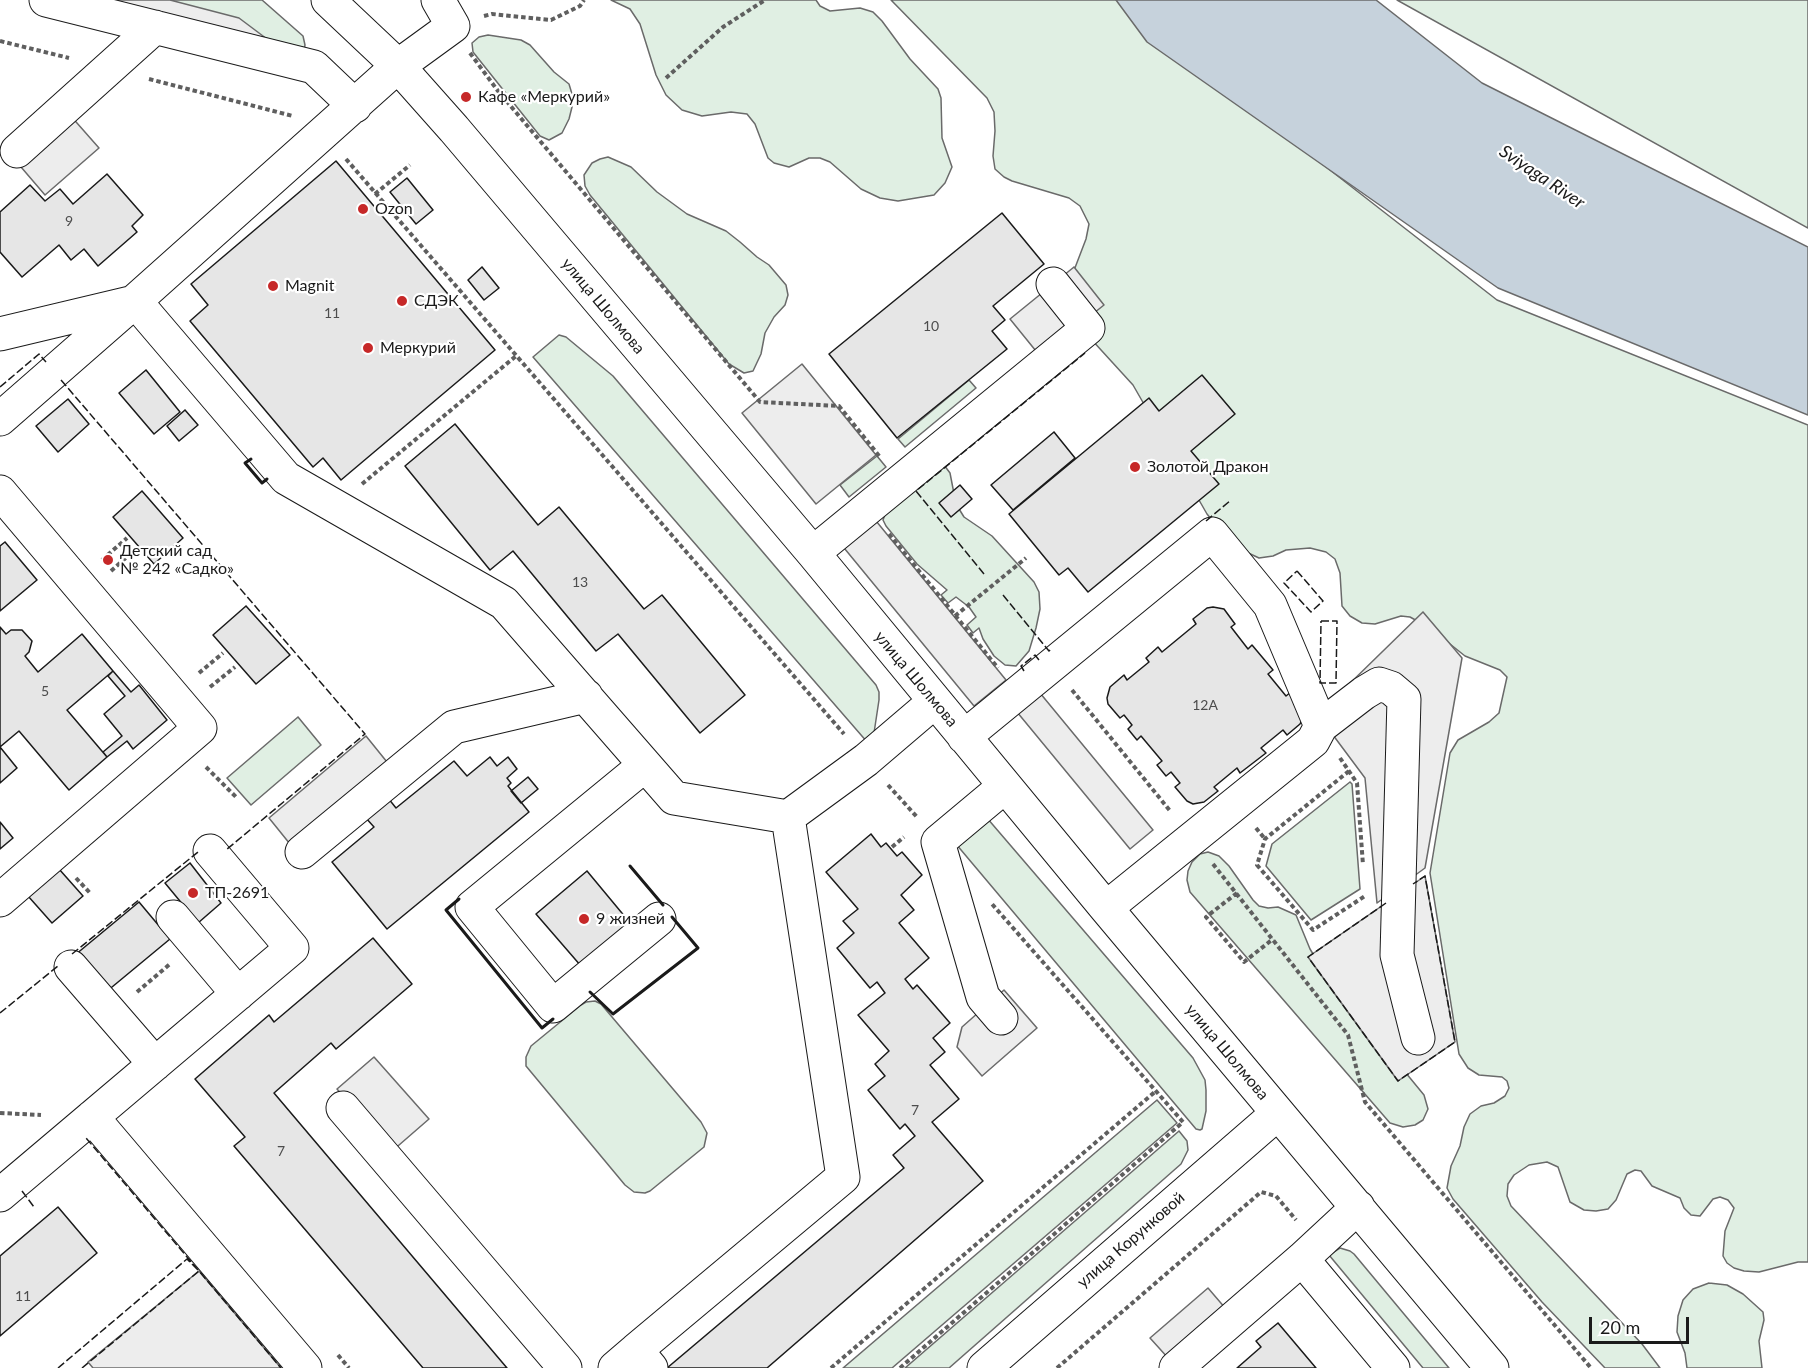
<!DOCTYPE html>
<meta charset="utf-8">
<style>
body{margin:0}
#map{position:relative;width:1808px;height:1368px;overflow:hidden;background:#fff;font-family:Lato,sans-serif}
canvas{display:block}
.scale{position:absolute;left:1589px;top:1317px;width:100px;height:27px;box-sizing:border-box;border:3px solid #1a1a1a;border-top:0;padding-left:8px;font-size:18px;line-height:21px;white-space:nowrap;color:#1a1a1a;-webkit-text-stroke:4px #fff;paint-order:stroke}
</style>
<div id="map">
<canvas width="1808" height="1368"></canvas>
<div class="scale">20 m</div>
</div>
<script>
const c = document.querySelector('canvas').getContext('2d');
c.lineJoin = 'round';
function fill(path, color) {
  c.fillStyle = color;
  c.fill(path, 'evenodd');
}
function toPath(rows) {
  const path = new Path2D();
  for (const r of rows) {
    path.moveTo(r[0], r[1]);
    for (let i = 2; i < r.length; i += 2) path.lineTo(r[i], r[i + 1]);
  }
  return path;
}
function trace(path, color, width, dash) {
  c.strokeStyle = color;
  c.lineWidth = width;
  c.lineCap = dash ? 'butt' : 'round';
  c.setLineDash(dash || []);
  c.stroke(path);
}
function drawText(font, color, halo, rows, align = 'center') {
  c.font = font + ' Lato,sans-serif';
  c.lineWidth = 4.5;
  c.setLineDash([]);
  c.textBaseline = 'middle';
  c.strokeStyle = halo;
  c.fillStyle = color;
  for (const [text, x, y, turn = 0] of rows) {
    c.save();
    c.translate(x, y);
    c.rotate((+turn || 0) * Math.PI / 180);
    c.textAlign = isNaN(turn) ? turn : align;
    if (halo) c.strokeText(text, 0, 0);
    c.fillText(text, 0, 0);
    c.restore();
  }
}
const green = toPath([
 [170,0,262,0,303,36,305,45,304,50,301,52,170,0],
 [611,0,816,0,820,6,830,11,860,8,873,12,882,21,910,59,938,89,941,98,942,138,952,167,945,183,934,195,898,201,880,198,861,189,830,162,820,158,809,158,789,167,774,163,768,158,755,124,747,114,731,112,702,116,682,110,666,95,656,75,640,24,630,9,611,0],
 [891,0,1127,0,1154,33,1497,300,1808,425,1808,1262,1798,1262,1759,1272,1744,1271,1734,1268,1727,1263,1723,1256,1725,1231,1734,1208,1728,1200,1720,1197,1713,1199,1700,1216,1691,1215,1684,1208,1680,1198,1652,1186,1641,1171,1635,1170,1627,1174,1616,1200,1608,1209,1596,1211,1584,1210,1570,1202,1558,1167,1547,1162,1529,1165,1514,1175,1508,1184,1507,1196,1511,1206,1642,1344,1660,1368,1605,1368,1542,1302,1453,1199,1447,1188,1451,1166,1460,1146,1464,1127,1470,1114,1481,1106,1494,1103,1505,1096,1509,1088,1507,1081,1502,1077,1479,1075,1468,1068,1459,1054,1430,873,1450,753,1458,740,1489,722,1499,713,1507,677,1500,670,1465,656,1430,628,1410,617,1401,616,1375,624,1362,623,1350,616,1342,606,1340,573,1335,559,1326,552,1310,548,1286,550,1273,556,1259,558,1244,551,1220,530,1207,514,1133,385,1091,339,1073,273,1086,239,1089,224,1080,206,1069,198,1012,181,1004,177,995,169,993,156,995,131,994,112,987,98,891,0],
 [1397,0,1808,0,1808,228,1397,0],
 [488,35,521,40,530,45,554,72,569,84,572,94,572,107,569,119,562,133,549,140,540,136,473,52,472,43,479,37,488,35],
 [608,157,631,167,657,192,687,214,726,231,740,242,757,257,769,265,786,285,788,295,785,305,774,317,765,333,761,354,753,371,744,373,729,364,590,195,585,186,584,175,592,163,600,159,608,157],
 [559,335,566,337,613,376,876,685,879,692,879,700,874,733,868,743,533,357,559,335],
 [969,380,976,388,905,447,898,439,969,380],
 [877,456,886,467,849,497,840,485,877,456],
 [944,465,950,473,956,504,964,517,992,536,1034,582,1039,592,1040,609,1036,628,1029,651,1016,666,1005,665,994,656,983,639,979,628,973,633,967,625,976,617,969,607,956,597,948,603,941,595,947,590,917,564,886,526,883,520,886,512,944,465],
 [298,717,321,745,251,805,227,778,298,717],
 [1350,782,1352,784,1360,889,1311,920,1266,866,1272,844,1350,782],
 [987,818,1193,1058,1205,1080,1206,1090,1206,1111,1202,1129,1200,1130,1196,1129,956,844,987,818],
 [1208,852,1219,856,1229,866,1253,900,1259,906,1268,908,1278,907,1296,915,1310,949,1327,977,1424,1095,1428,1109,1423,1120,1415,1125,1403,1127,1390,1123,1190,892,1187,880,1188,871,1192,862,1200,854,1208,852],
 [595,1001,601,1004,701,1122,707,1133,704,1147,650,1191,645,1193,634,1192,625,1185,526,1066,526,1057,531,1046,581,1005,586,1002,595,1001],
 [1157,1100,1177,1123,892,1368,843,1368,1157,1100],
 [1179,1131,1187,1141,1188,1150,1181,1164,949,1368,905,1368,1179,1131],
 [1340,1248,1350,1251,1354,1254,1449,1368,1423,1368,1329,1255,1340,1248],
 [1709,1283,1727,1285,1743,1294,1763,1312,1764,1320,1759,1341,1762,1368,1687,1368,1685,1353,1677,1332,1678,1316,1683,1300,1693,1289,1709,1283]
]);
fill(green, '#e0efe3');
trace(green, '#6a6a6a', 1.5);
const parking = toPath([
 [87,0,170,0,239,18,279,48,87,0],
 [62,106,99,148,45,195,9,153,62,106],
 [1074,267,1104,305,1040,356,1010,319,1074,267],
 [802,364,876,455,816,504,742,413,802,364],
 [872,516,1006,680,974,706,840,543,872,516],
 [1423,612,1462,658,1425,868,1377,903,1365,778,1330,731,1340,693,1423,612],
 [1040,693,1153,830,1130,849,1017,712,1040,693],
 [366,736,387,762,290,844,269,818,366,736],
 [1425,876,1455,1042,1398,1081,1308,957,1425,876],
 [1004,990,1037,1028,982,1076,957,1047,962,1027,1004,990],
 [374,1057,429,1119,391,1152,337,1089,374,1057],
 [199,1271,281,1368,93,1368,88,1362,199,1271],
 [1208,1288,1226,1309,1169,1359,1150,1338,1208,1288]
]);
fill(parking, '#ededed');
trace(parking, '#6a6a6a', 1.5);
const water = toPath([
 [1116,0,1376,0,1482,83,1808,247,1808,415,1498,288,1147,42,1116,0]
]);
fill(water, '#c6d2dc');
trace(water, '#6a6a6a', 1.5);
const building = toPath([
 [336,161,495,350,341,480,323,458,313,467,190,321,208,305,191,284,336,161],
 [107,174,143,215,132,226,137,232,98,266,84,249,71,260,59,245,22,277,0,252,0,212,30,185,45,201,60,189,73,204,107,174],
 [407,178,433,210,416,224,390,192,407,178],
 [1002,213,1044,264,993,306,1005,320,992,331,1007,349,897,438,829,354,1002,213],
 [482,267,499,288,484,300,468,280,482,267],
 [146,370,180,412,154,434,119,393,146,370],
 [1202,375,1235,414,1191,451,1219,484,1088,592,1068,568,1059,575,1009,514,1149,398,1159,411,1202,375],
 [68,399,89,424,58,452,36,426,68,399],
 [185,410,198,425,179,441,167,426,185,410],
 [455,424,538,525,559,507,644,609,662,595,745,695,700,733,618,634,596,651,513,551,490,570,405,466,455,424],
 [1054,432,1075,458,1013,510,991,485,1054,432],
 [960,485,972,499,951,517,939,503,960,485],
 [142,491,183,538,154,564,113,517,142,491],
 [5,542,37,580,0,611,0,546,5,542],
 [246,606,290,655,256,684,213,635,246,606],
 [1213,607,1224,609,1235,624,1231,627,1248,649,1252,645,1273,670,1268,674,1286,696,1291,692,1303,718,1300,724,1287,735,1283,730,1261,748,1266,753,1240,773,1237,768,1214,787,1218,791,1204,802,1193,804,1187,801,1175,787,1180,783,1171,772,1166,776,1157,765,1162,761,1141,736,1137,740,1128,729,1132,725,1124,715,1120,718,1108,704,1107,698,1110,687,1124,675,1127,680,1149,662,1146,658,1158,647,1162,652,1196,624,1193,619,1207,608,1213,607],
 [0,627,6,634,11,630,22,630,32,641,29,652,25,656,38,672,82,634,113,671,67,710,107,757,69,790,19,731,0,747,0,627],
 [113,671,131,692,139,685,167,720,133,749,127,741,107,757,103,752,122,736,104,714,125,696,108,676,113,671],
 [0,747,17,768,0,783,0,747],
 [490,757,497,766,508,757,517,769,507,778,511,783,508,786,529,812,387,929,332,862,374,827,365,817,388,798,396,808,454,761,467,776,490,757],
 [528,777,538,789,521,803,511,791,528,777],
 [0,822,13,838,0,849,0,822],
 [871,834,881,847,886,843,897,856,902,852,922,875,901,895,914,910,899,923,929,958,905,979,913,989,917,985,950,1023,933,1038,945,1052,930,1065,959,1099,932,1122,983,1181,767,1368,667,1368,904,1168,893,1155,915,1136,905,1124,900,1129,868,1090,885,1076,875,1064,889,1051,858,1015,885,993,877,982,870,988,837,948,854,933,843,921,858,909,826,872,871,834],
 [190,863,221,903,198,923,165,883,190,863],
 [59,869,83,896,52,923,28,896,59,869],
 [587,871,631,924,581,966,536,914,587,871],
 [139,902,170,939,106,992,75,955,139,902],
 [373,938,412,984,336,1049,331,1043,274,1093,507,1368,423,1368,234,1146,245,1137,195,1079,269,1015,274,1022,373,938],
 [58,1207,97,1253,0,1336,0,1256,58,1207],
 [1278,1323,1316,1368,1237,1368,1261,1347,1256,1341,1278,1323]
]);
fill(building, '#e6e6e6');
trace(building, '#1a1a1a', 1.5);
const minor = toPath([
 [46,0,314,67,355,106],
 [328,0,398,66,454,129,813,553,1106,908,1492,1368],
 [17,151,155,27],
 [135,301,286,478,504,603,674,798,788,817],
 [0,334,130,303],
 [0,419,135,301,398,66,453,26,438,0],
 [0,492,200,728,0,900],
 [813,553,1088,328,1053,284],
 [1321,726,1364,693,1379,684,1391,688,1404,699,1397,955,1418,1038],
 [964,737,1212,534,1270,605,1321,726,1313,741,1106,908],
 [645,765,472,907,553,1006,659,919],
 [302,852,454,727,586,696],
 [173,917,238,994],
 [71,967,155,1064],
 [1001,1018,983,997,938,842,1005,786],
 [343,1108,565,1368],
 [92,1117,305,1368],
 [0,1195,292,948,210,851],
 [1302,1259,1393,1368],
 [636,1350,843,1177,788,817,866,760,934,702],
 [615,1368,636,1350,651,1368],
 [984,1368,1278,1113],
 [1176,1368,1302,1259,1358,1207]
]);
trace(minor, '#1a1a1a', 35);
trace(toPath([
 [484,16,492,14,551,20,580,6,584,0],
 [0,41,69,58],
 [470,53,498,91,760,402,839,406,880,457],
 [666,78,723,27,765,0],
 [149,79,293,116],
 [346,159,844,734],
 [375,194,410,165],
 [362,484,516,356],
 [889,534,998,668],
 [102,560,127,538],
 [111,571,137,548],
 [955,616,1026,558],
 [199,673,223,653],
 [210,687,235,667],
 [1072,690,1171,812],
 [1340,758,1357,783,1363,865],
 [206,767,237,798],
 [1349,771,1265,839,1257,865,1313,930,1365,896],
 [888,785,917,817],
 [1256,828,1265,839],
 [892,847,904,837],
 [1213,864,1348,1035,1365,1102,1591,1368],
 [76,878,90,893],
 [1237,893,1206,917,1244,962,1273,939],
 [137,992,170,964],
 [0,1113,41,1115],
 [338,1355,349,1368],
 [831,1368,1156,1091],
 [900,1368,1183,1122,992,904],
 [1057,1368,1261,1192,1276,1196,1296,1220]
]), '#5f5f5f', 4, [4.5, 3]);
trace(minor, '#fff', 33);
trace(toPath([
 [61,380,365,734,226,850],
 [0,387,39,354,46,362],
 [1206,521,1231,500],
 [1297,571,1323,601,1311,612,1284,583,1297,571],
 [984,574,916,491,1085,353],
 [1003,595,1049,651,1051,649],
 [1321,621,1337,621,1336,683,1320,683,1321,621],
 [1024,671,1021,666,1035,655,1039,660],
 [1386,903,1308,957,1398,1081,1455,1042,1425,876,1413,884],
 [72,954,198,852],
 [0,1013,58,966],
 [22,1191,34,1207],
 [58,1368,187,1259,199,1271,86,1138],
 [82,1368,199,1271,281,1368]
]), '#1a1a1a', 1.5, [8, 3]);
trace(toPath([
 [251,459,245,463,262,483,267,479],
 [630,866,663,905],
 [459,899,446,910,542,1028,553,1019],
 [590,992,613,1014,698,948,672,917]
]), '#1a1a1a', 3);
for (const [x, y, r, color] of [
 [466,97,6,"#c62828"],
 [363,209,6,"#c62828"],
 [273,286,6,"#c62828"],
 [402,301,6,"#c62828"],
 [368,348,6,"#c62828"],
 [1135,467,6,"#c62828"],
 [108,560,6,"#c62828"],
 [193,893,6,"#c62828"],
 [584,919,6,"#c62828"]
]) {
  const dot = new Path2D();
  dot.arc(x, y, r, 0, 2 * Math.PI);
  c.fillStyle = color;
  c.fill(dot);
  trace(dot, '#fff', 2);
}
drawText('14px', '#4d4d4d', null, [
 ["9",69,221],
 ["11",332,313],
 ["10",931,326],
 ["13",580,582],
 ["5",45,691],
 ["12А",1205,705],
 ["7",915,1110],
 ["7",281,1151],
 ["11",23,1296]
]);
drawText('16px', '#1a1a1a', '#fff', [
 ["Кафе «Меркурий»",478,97],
 ["Ozon",375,209],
 ["Magnit",285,286],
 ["СДЭК",414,301],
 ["Меркурий",380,348],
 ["Золотой Дракон",1147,467],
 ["Детский сад",120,551],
 ["№ 242 «Садко»",120,569],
 ["ТП-2691",205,893],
 ["9 жизней",596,919]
], 'left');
drawText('16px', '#1a1a1a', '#fff', [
 ["улица Шолмова",603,306,50],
 ["улица Шолмова",916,679,50],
 ["улица Шолмова",1227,1052,50],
 ["улица Корунковой",1131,1240,-41]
]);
drawText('italic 18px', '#1a1a1a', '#fff', [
 ["Sviyaga River",1542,177,34]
]);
</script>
